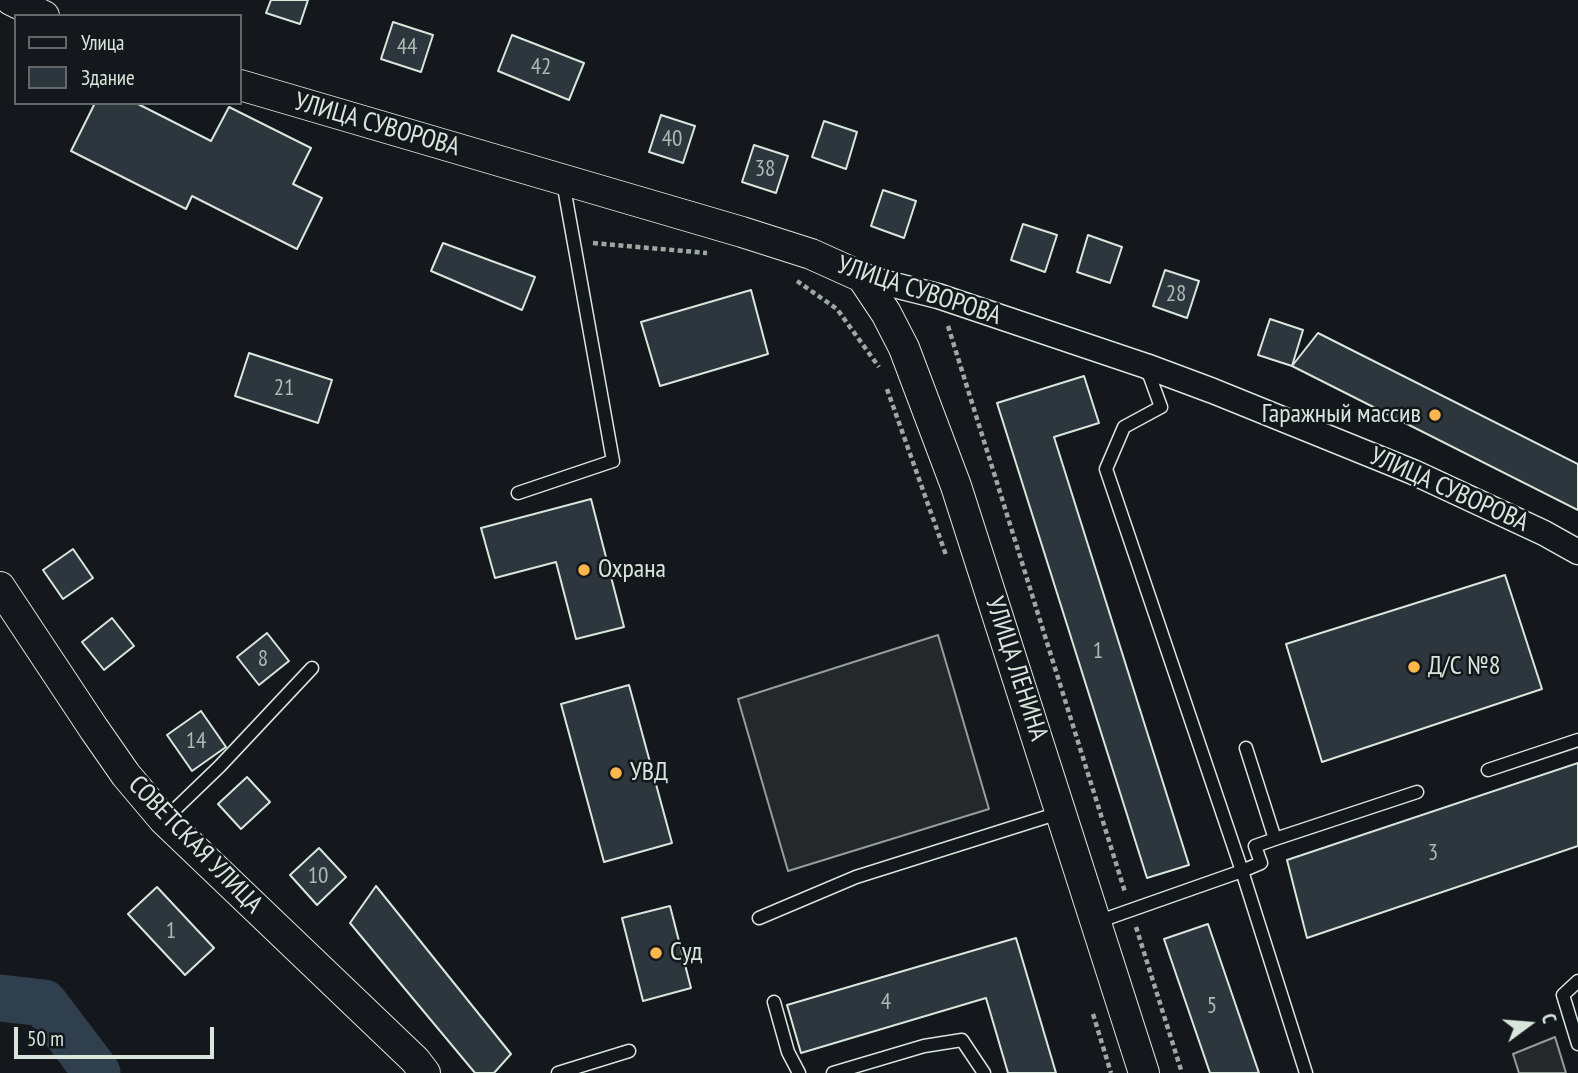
<!DOCTYPE html>
<meta charset="utf-8">
<style>
body{margin:0}
#map{position:relative;width:1578px;height:1073px;overflow:hidden;background:#14181c;font-family:"PT Sans Narrow",sans-serif}
canvas{display:block}
.legend{position:absolute;left:14px;top:14px;width:228px;height:91px;box-sizing:border-box;background:#14181c;border:2px solid #626a69;margin:0;padding:9px 12px;list-style:none;font-size:21px;color:#d8e6dc}
.legend li{display:flex;align-items:center;gap:14px;height:35px}
.legend b{width:35px;border:2px solid #626a69}
.north{position:absolute;left:1494px;top:989px;width:70px;height:70px;-webkit-text-stroke:5px #14181c;paint-order:stroke;rotate:74deg;font-size:19px;font-weight:700;line-height:28px;text-align:center;color:#d8e6dc}
.north::after{content:'';display:block;margin:auto;width:24px;height:32px;background:#d8e6dc;clip-path:polygon(50% 0,100% 100%,50% 72%,0 100%)}
.scale{position:absolute;left:14px;top:1027px;width:200px;height:32px;box-sizing:border-box;border:4px solid #d8e6dc;border-top:0;padding-left:9px;font-size:21px;line-height:24px;white-space:nowrap;color:#d8e6dc;-webkit-text-stroke:5px #14181c;paint-order:stroke}
</style>
<div id="map">
<canvas width="1578" height="1073"></canvas>
<ul class="legend">
<li><b style="height:9px;background:#14181c"></b>Улица</li>
<li><b style="height:19px;background:#2c363c"></b>Здание</li>
</ul>
<div class="north">С</div>
<div class="scale">50 m</div>
</div>
<script>
const c = document.querySelector('canvas').getContext('2d');
c.lineJoin = 'round';
function fill(path, color) {
  c.fillStyle = color;
  c.fill(path, 'evenodd');
}
function toPath(rows) {
  const path = new Path2D();
  for (const r of rows) {
    path.moveTo(r[0], r[1]);
    for (let i = 2; i < r.length; i += 2) path.lineTo(r[i], r[i + 1]);
  }
  return path;
}
function trace(path, color, width, dash) {
  c.strokeStyle = color;
  c.lineWidth = width;
  c.lineCap = dash ? 'butt' : 'round';
  c.setLineDash(dash || []);
  c.stroke(path);
}
function drawText(font, color, halo, rows, align = 'center') {
  c.font = font + ' "PT Sans Narrow",sans-serif';
  c.lineWidth = 5;
  c.setLineDash([]);
  c.textBaseline = 'middle';
  c.strokeStyle = halo;
  c.fillStyle = color;
  for (const [text, x, y, turn = 0] of rows) {
    c.save();
    c.translate(x, y);
    c.rotate((+turn || 0) * Math.PI / 180);
    c.textAlign = isNaN(turn) ? turn : align;
    if (halo) c.strokeText(text, 0, 0);
    c.fillText(text, 0, 0);
    c.restore();
  }
}
const parking = toPath([
 [938,635,989,809,788,871,738,699,938,635],
 [1555,1037,1566,1073,1519,1073,1513,1054,1555,1037]
]);
fill(parking, '#24282b');
trace(parking, '#939e99', 2);
trace(toPath([
 [0,998,44,1003,97,1073]
]), '#2f3f4d', 47);
const building = toPath([
 [271,0,308,0,300,24,266,13,271,0],
 [393,22,433,35,421,72,381,59,393,22],
 [512,35,584,63,569,100,498,71,512,35],
 [95,103,136,103,211,141,229,107,311,148,293,184,322,198,297,249,192,196,186,209,71,151,95,103],
 [661,115,695,126,683,163,649,152,661,115],
 [824,121,857,132,846,169,812,157,824,121],
 [754,145,788,156,776,193,742,182,754,145],
 [883,190,916,201,904,238,871,226,883,190],
 [1023,224,1057,235,1045,272,1011,260,1023,224],
 [1088,235,1122,247,1110,283,1077,272,1088,235],
 [443,243,535,277,522,310,431,271,443,243],
 [1165,270,1199,281,1187,318,1153,306,1165,270],
 [751,290,768,354,660,386,641,322,751,290],
 [1270,319,1303,330,1292,366,1258,355,1270,319],
 [1318,333,1578,464,1578,510,1292,366,1318,333],
 [249,353,332,380,318,423,235,396,249,353],
 [1084,376,1099,423,1054,437,1189,865,1147,878,997,403,1084,376],
 [591,499,624,627,576,639,556,562,495,578,481,528,591,499],
 [73,549,93,578,63,599,43,570,73,549],
 [1505,575,1542,689,1322,762,1286,644,1505,575],
 [112,618,134,646,104,670,82,642,112,618],
 [267,633,289,661,259,685,237,657,267,633],
 [629,685,672,843,604,862,561,704,629,685],
 [201,711,226,747,192,771,167,735,201,711],
 [1578,763,1578,846,1307,938,1287,860,1578,763],
 [247,777,270,802,241,829,218,804,247,777],
 [319,848,346,877,317,905,290,875,319,848],
 [376,886,511,1054,494,1073,475,1073,350,923,376,886],
 [157,887,214,948,185,975,128,914,157,887],
 [670,906,691,988,643,1001,622,918,670,906],
 [1208,924,1259,1073,1210,1073,1164,939,1208,924],
 [1016,938,1056,1073,1008,1073,986,998,801,1053,787,1005,1016,938]
]);
fill(building, '#2c363c');
trace(building, '#d8e6dc', 2);
const service = toPath([
 [518,493,613,461,563,182],
 [1246,748,1275,839,1255,846,1261,863,1242,871,1306,1073],
 [1488,770,1578,740],
 [164,820,220,766,312,668],
 [1275,839,1417,792],
 [759,918,856,877,1062,812],
 [1097,922,1242,871,1106,469,1124,427,1161,407,1146,366],
 [1578,981,1563,995,1578,1044],
 [774,1002,788,1052,799,1073],
 [558,1073,629,1051],
 [833,1073,924,1046,962,1040,984,1073]
]);
const minor = toPath([
 [862,277,938,296,1146,366,1213,391,1413,472,1544,533,1578,552]
]);
const tertiary = toPath([
 [11,0,44,16],
 [240,85,742,232,811,254,862,277,886,313,904,348,956,486,1144,1073],
 [0,587,94,729,126,775,164,820,415,1060,425,1073]
]);
trace(service, '#d8e6dc', 15);
trace(minor, '#d8e6dc', 27);
trace(tertiary, '#d8e6dc', 32);
trace(toPath([
 [593,243,707,253],
 [797,281,837,309,879,367],
 [948,326,1125,892],
 [887,389,946,555],
 [1136,927,1182,1073],
 [1093,1014,1111,1073]
]), '#9da8a2', 4.5, [5, 3.5]);
trace(service, '#14181c', 12);
trace(minor, '#14181c', 24);
trace(tertiary, '#14181c', 30);
for (const [x, y, r, color] of [
 [1435,415,7,"#ffb74d"],
 [584,570,7,"#ffb74d"],
 [1414,667,7,"#ffb74d"],
 [616,773,7,"#ffb74d"],
 [656,953,7,"#ffb74d"]
]) {
  const dot = new Path2D();
  dot.arc(x, y, r, 0, 2 * Math.PI);
  c.fillStyle = color;
  c.fill(dot);
  trace(dot, '#14181c', 2.5);
}
drawText('23px', '#adbab4', null, [
 ["44",407,47],
 ["42",541,67],
 ["40",672,139],
 ["38",765,169],
 ["28",1176,294],
 ["21",284,388],
 ["1",1098,651],
 ["8",263,659],
 ["14",196,741],
 ["3",1433,853],
 ["10",318,876],
 ["1",171,931],
 ["4",886,1002],
 ["5",1212,1006]
]);
drawText('26px', '#d8e6dc', '#14181c', [
 ["УЛИЦА СУВОРОВА",377,125,16],
 ["УЛИЦА СУВОРОВА",919,291,18],
 ["УЛИЦА СУВОРОВА",1449,490,24],
 ["УЛИЦА ЛЕНИНА",1016,669,72],
 ["СОВЕТСКАЯ УЛИЦА",195,845,46]
]);
drawText('26px', '#d8e6dc', '#14181c', [
 ["Гаражный массив",1421,415,"right"],
 ["Охрана",598,570],
 ["Д/С №8",1428,667],
 ["УВД",630,773],
 ["Суд",670,953]
], 'left');
</script>
